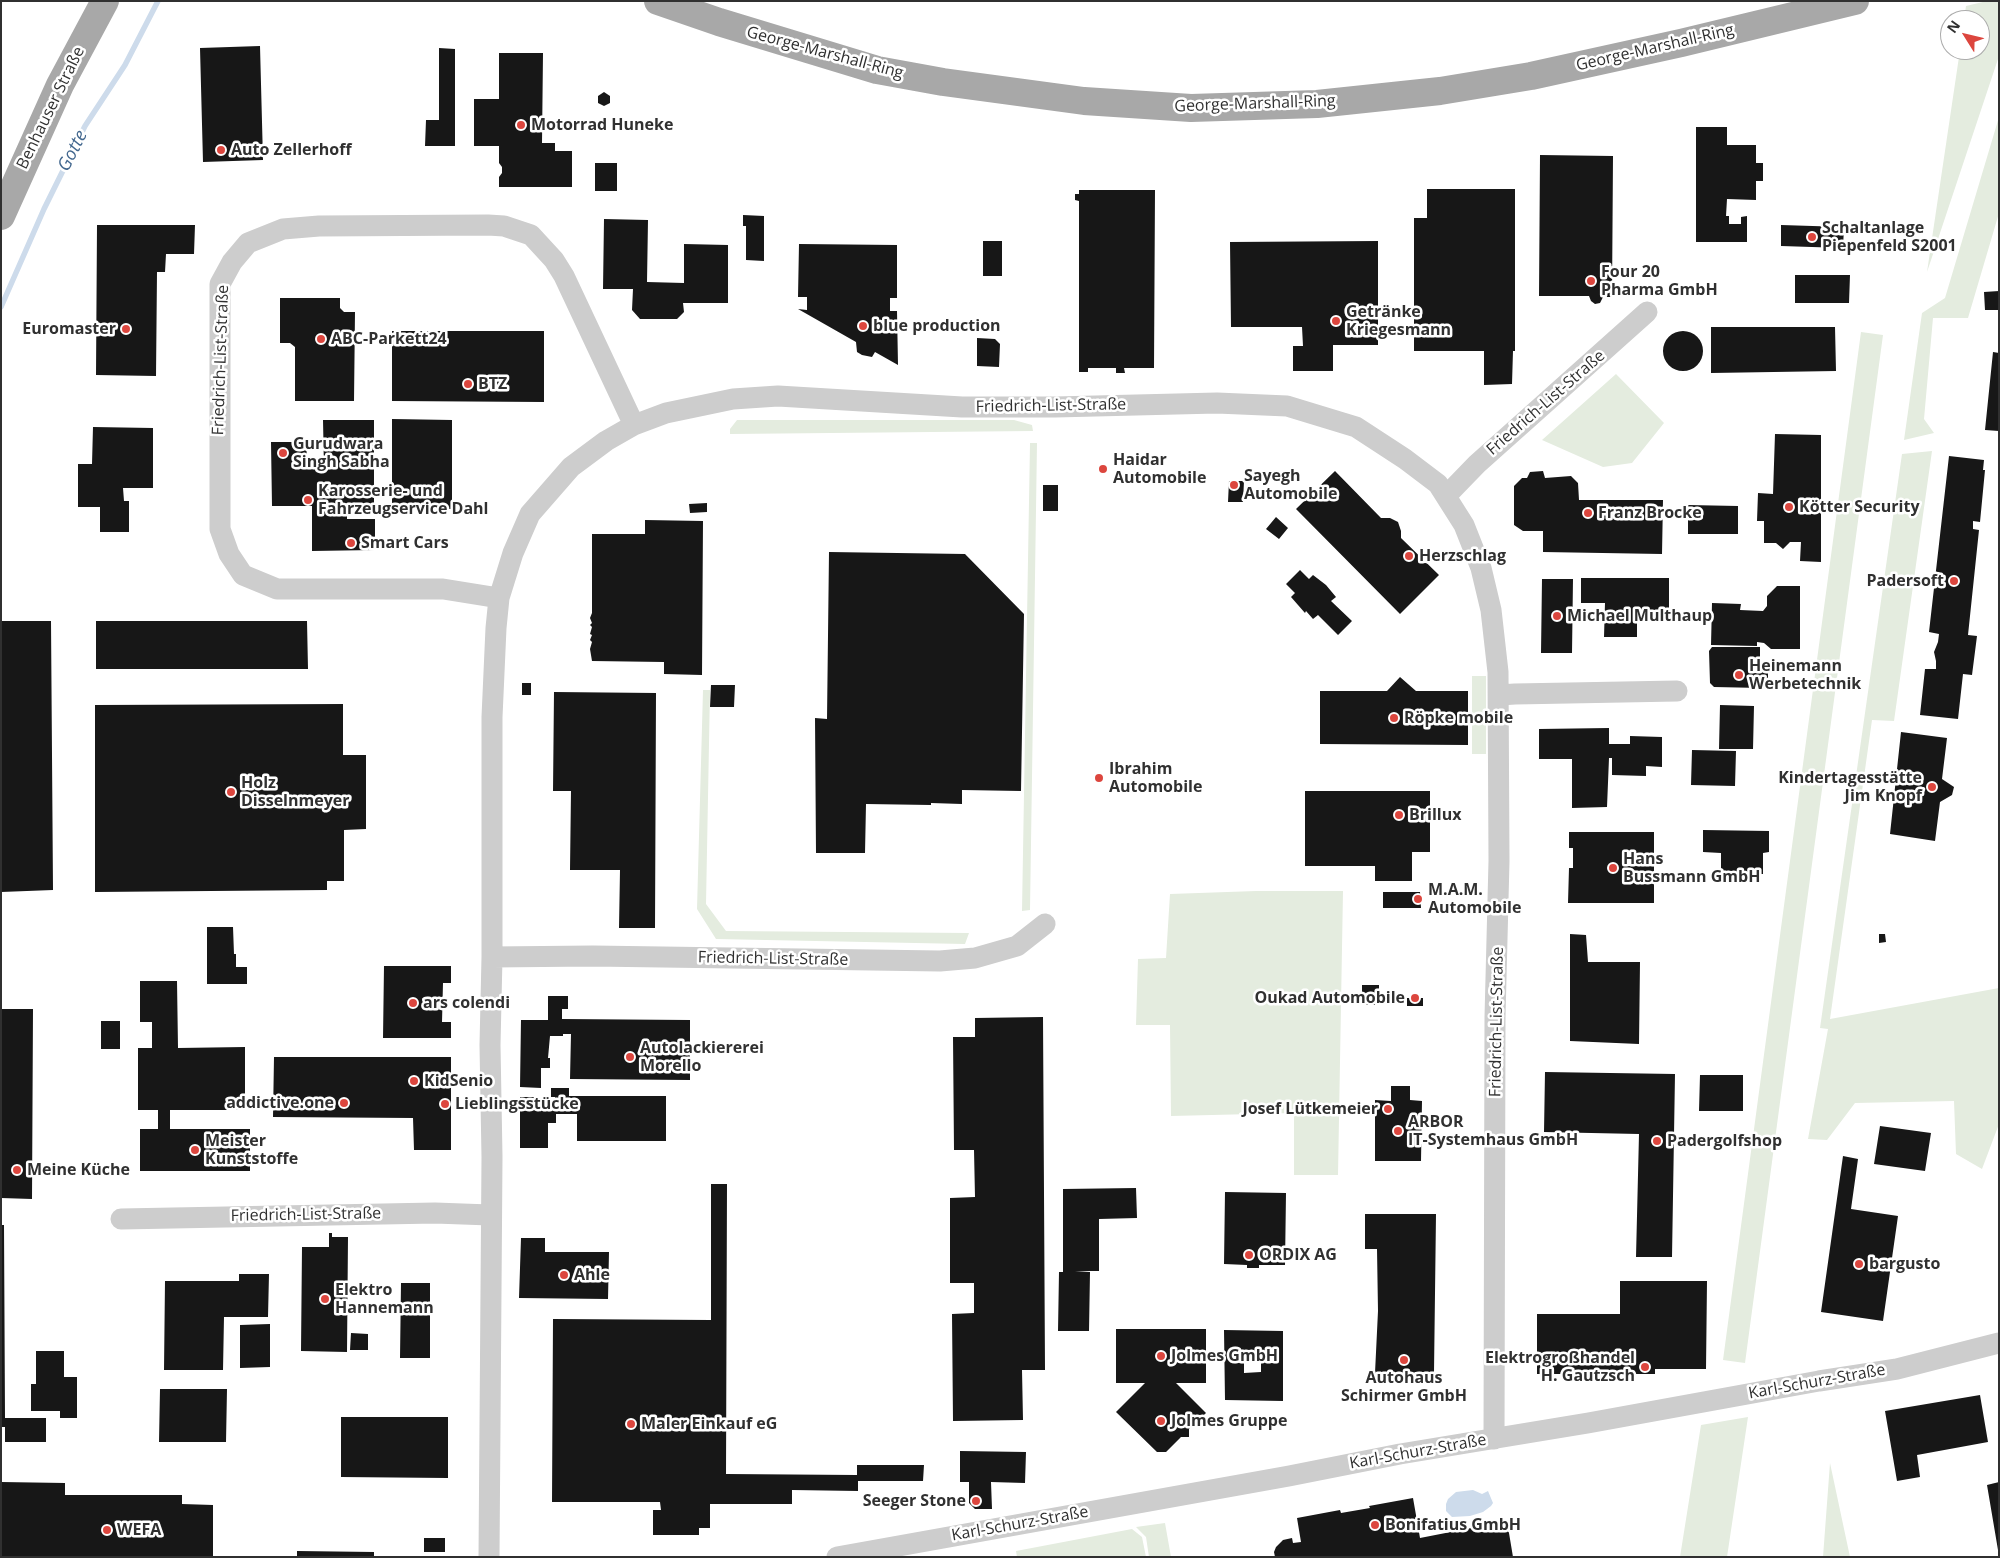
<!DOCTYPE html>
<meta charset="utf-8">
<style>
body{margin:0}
#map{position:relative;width:2000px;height:1558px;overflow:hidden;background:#fff;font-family:"Open Sans",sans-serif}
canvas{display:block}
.frame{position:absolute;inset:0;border:2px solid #303030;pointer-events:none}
.north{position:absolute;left:1940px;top:10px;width:50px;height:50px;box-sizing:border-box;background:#fff;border:1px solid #acacac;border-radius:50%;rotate:306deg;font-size:14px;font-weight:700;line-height:20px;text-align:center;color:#303030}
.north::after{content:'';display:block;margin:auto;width:18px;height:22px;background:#dc463e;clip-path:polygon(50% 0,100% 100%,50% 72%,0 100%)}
</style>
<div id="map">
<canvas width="2000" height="1558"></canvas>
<div class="frame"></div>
<div class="north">N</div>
</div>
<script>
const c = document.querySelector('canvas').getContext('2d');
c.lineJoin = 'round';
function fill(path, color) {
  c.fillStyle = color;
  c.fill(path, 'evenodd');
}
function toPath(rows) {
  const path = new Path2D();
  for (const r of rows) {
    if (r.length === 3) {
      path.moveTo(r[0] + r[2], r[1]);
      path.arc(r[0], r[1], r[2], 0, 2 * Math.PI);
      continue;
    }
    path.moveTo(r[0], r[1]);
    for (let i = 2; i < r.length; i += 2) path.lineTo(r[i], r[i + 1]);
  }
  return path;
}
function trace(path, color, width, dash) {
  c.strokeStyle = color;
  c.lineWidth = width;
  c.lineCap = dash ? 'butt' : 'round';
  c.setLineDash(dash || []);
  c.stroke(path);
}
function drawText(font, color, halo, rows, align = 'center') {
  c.font = font + ' "Open Sans",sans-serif';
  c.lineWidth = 5;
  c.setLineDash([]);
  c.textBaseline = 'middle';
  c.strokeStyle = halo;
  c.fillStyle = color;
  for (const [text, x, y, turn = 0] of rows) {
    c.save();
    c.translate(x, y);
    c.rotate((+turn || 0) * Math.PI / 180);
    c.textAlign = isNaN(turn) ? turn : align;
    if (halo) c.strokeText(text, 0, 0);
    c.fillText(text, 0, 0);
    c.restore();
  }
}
fill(toPath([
 [1987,1,1999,1,1999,56,1927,272,1960,50,1980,50,1980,20,1964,20,1966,6],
 [1999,117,1999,213,1968,318,1933,318,1924,419,1934,433,1904,440,1922,313,1945,298],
 [1861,332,1883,335,1745,1363,1723,1360],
 [1616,374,1664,423,1632,463,1603,467,1542,440],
 [737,420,1014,420,1032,425,1033,431,730,434,730,429],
 [1030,443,1037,443,1030,910,1022,911],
 [1932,451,1894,721,1872,720,1830,1019,1999,988,1999,1124,1982,1169,1956,1154,1954,1101,1855,1103,1827,1140,1808,1139,1828,1029,1820,1028,1902,454],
 [1472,676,1486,676,1486,754,1472,754],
 [703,690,710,690,706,904,726,931,969,933,965,944,716,939,697,909],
 [1256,891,1343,891,1338,1175,1294,1175,1294,1113,1171,1116,1170,1025,1136,1025,1138,959,1166,958,1170,894],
 [1748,1417,1727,1557,1680,1557,1701,1425],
 [1830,1463,1850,1557,1823,1557],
 [1165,1523,1171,1557,1149,1557,1146,1537,1136,1527],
 [1132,1529,1142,1537,1146,1557,1017,1557,1016,1551]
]), '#e4ecdf');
fill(toPath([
 [1473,1490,1482,1494,1488,1491,1493,1503,1491,1506,1483,1512,1470,1516,1452,1517,1446,1511,1446,1504,1448,1499,1456,1492]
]), '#cddbeb');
trace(toPath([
 [1,307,44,209,85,126,125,65,158,1]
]), '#cddbeb', 5.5);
fill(toPath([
 [260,46,263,160,203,162,200,48],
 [439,48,455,49,455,146,425,146,426,120,439,120],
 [499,53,543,53,542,143,555,143,555,151,572,151,572,187,499,187,499,177,502,173,502,167,499,163,499,146,474,146,474,99,499,99],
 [604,92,610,96,610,103,604,106,598,103,598,96],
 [1696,127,1727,127,1727,145,1756,145,1756,163,1763,163,1763,181,1756,181,1756,200,1727,199,1726,216,1729,216,1729,224,1741,224,1741,217,1747,216,1747,242,1696,242],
 [1540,155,1613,156,1612,297,1603,297,1600,303,1595,304,1591,301,1589,296,1539,296],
 [595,163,617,163,617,191,595,191],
 [1427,189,1515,189,1515,351,1513,351,1512,384,1484,385,1484,351,1414,351,1414,218,1427,218],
 [1079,190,1155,190,1154,368,1124,368,1125,373,1116,373,1116,368,1088,368,1088,372,1079,372,1079,201,1075,200,1075,194,1079,194],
 [743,215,764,216,764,261,746,260,746,226,743,226],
 [604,219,648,220,647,282,684,283,684,244,728,245,728,303,683,303,684,312,677,319,640,319,632,310,633,289,603,289],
 [97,225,195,225,194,254,166,254,165,272,157,272,156,376,96,375],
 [1781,225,1844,227,1843,248,1781,246],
 [983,241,1002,241,1002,276,983,276],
 [1378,241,1378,345,1333,345,1333,371,1293,371,1293,346,1303,346,1302,327,1231,327,1230,242],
 [799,244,897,245,897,298,890,298,890,311,897,311,898,365,875,352,872,357,862,355,857,352,856,342,798,309,807,310,807,297,798,297],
 [1795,275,1850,275,1849,303,1795,303],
 [1999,291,1999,310,1985,310,1984,292],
 [280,298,340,298,340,308,344,312,355,312,354,401,295,401,295,347,290,343,280,343],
 [1711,327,1835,327,1836,371,1711,373],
 [1683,351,20],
 [392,331,544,331,544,402,392,401],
 [977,338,995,339,1000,344,999,367,977,366],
 [1993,352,1999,353,1999,431,1985,430],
 [392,419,452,420,452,509,392,509],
 [323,420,374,420,374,507,347,507,347,519,375,519,375,550,312,551,312,506,272,506,271,442,307,442,306,469,324,469],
 [93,427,153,428,153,488,123,488,124,501,129,501,129,532,100,532,100,507,78,507,78,464,92,464],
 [1775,434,1821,435,1821,562,1800,561,1801,542,1790,542,1783,549,1776,543,1764,543,1764,521,1757,521,1758,493,1773,494],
 [1949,456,1984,460,1983,470,1985,470,1980,522,1973,521,1973,529,1979,530,1968,635,1977,636,1972,675,1963,674,1958,719,1920,715,1925,669,1936,669,1936,661,1934,652,1938,642,1939,634,1929,632],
 [1335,471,1381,518,1390,518,1398,522,1401,531,1401,538,1439,575,1400,614,1296,509],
 [1543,471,1545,478,1571,476,1578,483,1579,500,1663,500,1662,554,1543,552,1543,531,1523,531,1514,525,1514,486,1522,478,1527,478,1530,472],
 [1229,481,1244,481,1243,502,1228,502],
 [1043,485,1058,485,1058,511,1043,511],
 [707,503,707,512,690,513,689,504],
 [1688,505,1738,506,1738,534,1688,534],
 [1276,517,1288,528,1279,539,1266,529],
 [645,520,703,521,702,675,664,674,664,662,592,661,590,649,592,642,590,640,592,635,590,634,592,627,590,625,592,623,590,618,592,613,592,534,645,534],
 [829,552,965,554,1024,614,1021,791,962,790,962,804,931,803,931,805,866,804,865,853,816,853,815,718,827,719],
 [1300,570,1309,579,1313,575,1326,585,1336,597,1331,601,1352,621,1338,635,1318,615,1313,619,1306,611,1305,613,1291,597,1295,593,1286,584],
 [1581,578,1669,578,1669,612,1637,612,1637,637,1604,637,1605,603,1581,603],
 [1542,579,1573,579,1572,653,1541,653],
 [1777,586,1800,586,1800,649,1771,649,1764,643,1757,642,1757,646,1711,645,1712,603,1741,604,1740,610,1763,611,1767,606,1767,596],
 [1,621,51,621,53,890,1,892],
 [96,621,307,621,308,669,96,669],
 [1712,647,1760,647,1760,663,1764,663,1768,667,1768,685,1762,688,1714,687,1710,683,1709,651],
 [1400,677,1416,691,1468,691,1468,745,1320,744,1320,691,1387,691],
 [522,683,531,683,531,695,522,695],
 [711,685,735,685,734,707,710,707],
 [554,692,656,693,655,928,619,928,620,870,570,870,571,791,553,791],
 [343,704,343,755,366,755,366,829,344,830,344,881,327,881,327,890,95,892,95,705],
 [1720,705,1754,706,1753,749,1719,749],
 [1609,728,1609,744,1630,744,1630,736,1662,737,1662,767,1646,766,1646,776,1612,775,1612,758,1609,758,1607,807,1572,808,1572,759,1539,759,1539,729],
 [1901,732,1947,738,1942,779,1954,787,1952,795,1940,802,1935,841,1890,834],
 [1692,750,1736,751,1735,786,1691,785],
 [1305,791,1430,791,1430,852,1412,852,1412,881,1375,881,1375,866,1305,866],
 [1703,830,1769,831,1769,852,1763,853,1763,874,1721,874,1721,853,1703,852],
 [1569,832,1654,832,1654,903,1568,903,1569,868,1573,868,1573,848,1569,848],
 [1383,892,1420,892,1421,908,1383,908],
 [207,927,233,927,234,954,236,954,236,967,247,967,247,984,207,984],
 [1570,934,1586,935,1588,962,1640,962,1639,1044,1570,1041],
 [1879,934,1885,934,1886,942,1879,943],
 [384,966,451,966,451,983,443,983,442,1022,451,1022,451,1038,383,1038],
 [140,981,177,981,178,1048,245,1047,245,1110,170,1110,170,1129,250,1129,250,1171,140,1171,140,1129,158,1129,158,1110,138,1110,138,1048,152,1048,152,1022,140,1022],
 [1362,985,1379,985,1379,1005,1362,1005],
 [548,996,568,996,568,1009,562,1009,562,1019,690,1020,690,1080,570,1079,571,1034,563,1034,563,1036,550,1036,548,1058,550,1058,550,1068,541,1068,541,1088,520,1087,521,1020,548,1020],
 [1407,998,1423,998,1423,1006,1407,1006],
 [1,1009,33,1009,32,1199,1,1198],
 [1043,1017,1045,1370,1022,1370,1023,1420,953,1421,952,1314,974,1313,974,1283,950,1283,950,1198,975,1197,974,1150,954,1150,953,1037,975,1037,975,1018],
 [101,1021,120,1021,120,1049,101,1049],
 [274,1057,451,1057,451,1150,414,1150,413,1118,273,1117],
 [1545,1072,1675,1074,1672,1257,1636,1257,1639,1134,1544,1132],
 [1700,1075,1743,1075,1743,1111,1699,1111],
 [1391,1086,1410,1086,1410,1100,1422,1101,1421,1161,1375,1161,1375,1100,1391,1101],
 [551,1088,569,1088,569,1096,666,1096,666,1141,577,1141,577,1114,556,1114,556,1123,548,1123,548,1148,520,1148,520,1097,539,1097,539,1103,555,1103,555,1097,551,1097],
 [1880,1126,1931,1133,1925,1171,1874,1164],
 [1843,1156,1858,1159,1851,1209,1898,1216,1883,1321,1821,1312],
 [711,1184,727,1184,726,1474,857,1475,857,1465,924,1465,923,1481,858,1481,858,1491,792,1490,792,1504,710,1504,710,1528,699,1528,699,1535,653,1535,653,1510,661,1510,660,1502,552,1502,553,1319,711,1320],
 [1136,1188,1137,1218,1099,1219,1099,1271,1075,1271,1090,1272,1089,1331,1058,1331,1059,1272,1063,1272,1063,1189],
 [1225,1192,1286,1193,1285,1265,1259,1265,1259,1268,1247,1268,1247,1265,1224,1264],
 [1365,1214,1436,1214,1434,1372,1415,1372,1408,1382,1399,1382,1390,1372,1375,1373,1378,1311,1377,1249,1365,1249],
 [1,1225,4,1225,5,1418,46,1418,46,1442,5,1442,5,1427,1,1427],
 [329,1233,332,1233,332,1237,348,1237,347,1352,301,1351,302,1247,329,1247],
 [521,1238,545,1238,545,1252,609,1252,608,1299,519,1298],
 [239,1274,269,1274,268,1317,224,1317,223,1370,164,1370,165,1281,239,1281],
 [1620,1281,1707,1281,1706,1369,1655,1369,1655,1374,1537,1374,1537,1314,1620,1314],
 [401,1283,430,1283,430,1358,400,1358],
 [270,1324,270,1367,240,1368,240,1325],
 [1116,1329,1206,1329,1206,1383,1176,1383,1206,1413,1189,1429,1189,1437,1181,1437,1166,1452,1157,1452,1116,1412,1145,1383,1116,1383],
 [1224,1330,1283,1331,1283,1401,1225,1400],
 [1244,1357,1261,1357,1261,1372,1244,1373],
 [351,1333,368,1334,368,1350,350,1350],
 [36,1351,64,1351,64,1377,77,1377,77,1418,60,1418,60,1411,31,1411,31,1384,36,1384],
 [160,1389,227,1389,226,1442,159,1442],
 [1980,1395,1988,1442,1917,1455,1920,1477,1897,1481,1885,1411],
 [341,1417,448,1417,448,1478,341,1477],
 [960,1451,1026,1452,1025,1483,991,1482,992,1509,975,1509,969,1503,969,1482,960,1482],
 [1,1482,65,1483,65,1495,182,1495,182,1504,213,1505,213,1557,1,1556],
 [1999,1482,1999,1550,1998,1550,1987,1485],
 [1413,1498,1420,1538,1507,1521,1513,1557,1275,1557,1274,1552,1276,1547,1283,1540,1292,1538,1293,1543,1301,1542,1297,1518,1340,1510,1341,1513,1370,1508,1369,1506],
 [424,1538,445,1538,445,1552,424,1552],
 [297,1551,374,1552,374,1557,297,1557]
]), '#171717');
trace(toPath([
 [1446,496,1477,464,1647,312],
 [499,598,443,589,277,589,243,575,229,554,220,529,220,284,232,262,248,243,283,229,319,226,488,225,504,226,531,235,554,260,564,276,634,425],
 [1500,695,1515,694,1677,691],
 [492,957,593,956,940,961,975,958,1017,946,1045,924],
 [121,1219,435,1213,490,1215],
 [489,1557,492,1157,490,1045,492,957,492,717,496,628,499,598,513,553,530,514,571,467,606,441,634,425,666,413,733,399,778,396,962,407,1055,407,1217,403,1287,406,1356,427,1405,459,1438,484,1464,525,1481,568,1491,610,1498,672,1499,861,1495,1017,1494,1439],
 [837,1557,1289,1476,1400,1454,1588,1423,1819,1381,1897,1369,1999,1343]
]), '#cdcdcd', 21);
trace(toPath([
 [658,1,719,22,877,70,943,82,1084,101,1191,108,1317,104,1440,91,1531,76,1681,43,1855,1],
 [1,216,60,85,105,1]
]), '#a8a8a8', 28);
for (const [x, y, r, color] of [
 [521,125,5,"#dc463e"],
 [221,150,5,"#dc463e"],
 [1812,237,5,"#dc463e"],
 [1591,281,5,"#dc463e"],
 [1336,321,5,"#dc463e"],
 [863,326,5,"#dc463e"],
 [126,329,5,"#dc463e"],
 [321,339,5,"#dc463e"],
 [468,384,5,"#dc463e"],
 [283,453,5,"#dc463e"],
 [1103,469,5,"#dc463e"],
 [1234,485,5,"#dc463e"],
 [308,500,5,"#dc463e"],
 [1789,507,5,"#dc463e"],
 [1588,513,5,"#dc463e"],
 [351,543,5,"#dc463e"],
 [1409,556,5,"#dc463e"],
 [1954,581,5,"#dc463e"],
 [1557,616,5,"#dc463e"],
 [1739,675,5,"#dc463e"],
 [1394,718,5,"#dc463e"],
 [1099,778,5,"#dc463e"],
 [1932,787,5,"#dc463e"],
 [231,792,5,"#dc463e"],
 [1399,815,5,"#dc463e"],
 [1613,868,5,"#dc463e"],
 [1418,899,5,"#dc463e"],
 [1415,998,5,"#dc463e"],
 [413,1003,5,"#dc463e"],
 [630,1057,5,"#dc463e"],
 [414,1081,5,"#dc463e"],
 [344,1103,5,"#dc463e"],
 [445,1104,5,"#dc463e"],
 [1388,1109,5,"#dc463e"],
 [1398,1131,5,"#dc463e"],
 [1657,1141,5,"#dc463e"],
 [195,1150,5,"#dc463e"],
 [17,1170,5,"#dc463e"],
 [1249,1255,5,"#dc463e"],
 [1859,1264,5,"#dc463e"],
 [564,1275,5,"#dc463e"],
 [325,1299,5,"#dc463e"],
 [1161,1356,5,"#dc463e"],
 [1404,1360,5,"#dc463e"],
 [1645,1367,5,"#dc463e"],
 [1161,1421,5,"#dc463e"],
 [631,1424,5,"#dc463e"],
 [976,1501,5,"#dc463e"],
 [1375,1525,5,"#dc463e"],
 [107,1530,5,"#dc463e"]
]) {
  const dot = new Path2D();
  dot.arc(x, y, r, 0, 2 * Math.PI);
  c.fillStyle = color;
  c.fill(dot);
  trace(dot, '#fff', 2);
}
drawText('16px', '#303030', '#fff', [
 ["George-Marshall-Ring",1655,48,-13],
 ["George-Marshall-Ring",825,53,15],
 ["George-Marshall-Ring",1255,104,-2],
 ["Benhauser Straße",51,108,-64],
 ["Friedrich-List-Straße",221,360,-88],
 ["Friedrich-List-Straße",1546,403,-41],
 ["Friedrich-List-Straße",1051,406,-1],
 ["Friedrich-List-Straße",773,959,1],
 ["Friedrich-List-Straße",1497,1022,-89],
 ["Friedrich-List-Straße",306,1215,-1],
 ["Karl-Schurz-Straße",1817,1382,-10],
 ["Karl-Schurz-Straße",1418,1452,-10],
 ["Karl-Schurz-Straße",1020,1524,-10]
]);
drawText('bold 16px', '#303030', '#fff', [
 ["Motorrad Huneke",531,125],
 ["Auto Zellerhoff",231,150],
 ["Schaltanlage",1822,228],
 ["Piepenfeld S2001",1822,246],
 ["Four 20",1601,272],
 ["Pharma GmbH",1601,290],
 ["Getränke",1346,312],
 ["Kriegesmann",1346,330],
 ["blue production",873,326],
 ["Euromaster",116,329,"right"],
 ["ABC-Parkett24",331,339],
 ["BTZ",478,384],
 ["Gurudwara",293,444],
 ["Singh Sabha",293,462],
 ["Haidar",1113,460],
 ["Automobile",1113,478],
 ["Sayegh",1244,476],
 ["Automobile",1244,494],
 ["Karosserie- und",318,491],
 ["Fahrzeugservice Dahl",318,509],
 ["Kötter Security",1799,507],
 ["Franz Brocke",1598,513],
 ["Smart Cars",361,543],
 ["Herzschlag",1419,556],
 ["Padersoft",1944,581,"right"],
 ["Michael Multhaup",1567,616],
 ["Heinemann",1749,666],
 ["Werbetechnik",1749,684],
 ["Röpke mobile",1404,718],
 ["Ibrahim",1109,769],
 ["Automobile",1109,787],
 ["Kindertagesstätte",1922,778,"right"],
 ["Jim Knopf",1922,796,"right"],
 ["Holz",241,783],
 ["Disselnmeyer",241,801],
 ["Brillux",1409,815],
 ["Hans",1623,859],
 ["Bussmann GmbH",1623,877],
 ["M.A.M.",1428,890],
 ["Automobile",1428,908],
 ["Oukad Automobile",1405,998,"right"],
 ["ars colendi",423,1003],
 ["Autolackiererei",640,1048],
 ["Morello",640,1066],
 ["KidSenio",424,1081],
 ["addictive.one",334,1103,"right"],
 ["Lieblingsstücke",455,1104],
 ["Josef Lütkemeier",1378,1109,"right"],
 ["ARBOR",1408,1122],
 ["IT-Systemhaus GmbH",1408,1140],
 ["Meister",205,1141],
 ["Kunststoffe",205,1159],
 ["Padergolfshop",1667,1141],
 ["Meine Küche",27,1170],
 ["ORDIX AG",1259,1255],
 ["bargusto",1869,1264],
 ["Ahle",574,1275],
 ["Elektro",335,1290],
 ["Hannemann",335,1308],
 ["Jolmes GmbH",1171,1356],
 ["Elektrogroßhandel",1635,1358,"right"],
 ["H. Gautzsch",1635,1376,"right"],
 ["Autohaus",1404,1378,"center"],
 ["Schirmer GmbH",1404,1396,"center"],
 ["Jolmes Gruppe",1171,1421],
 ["Maler Einkauf eG",641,1424],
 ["Seeger Stone",966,1501,"right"],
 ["Bonifatius GmbH",1385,1525],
 ["WEFA",117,1530]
], 'left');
drawText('italic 18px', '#42678e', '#fff', [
 ["Gotte",73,151,-63]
]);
</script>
